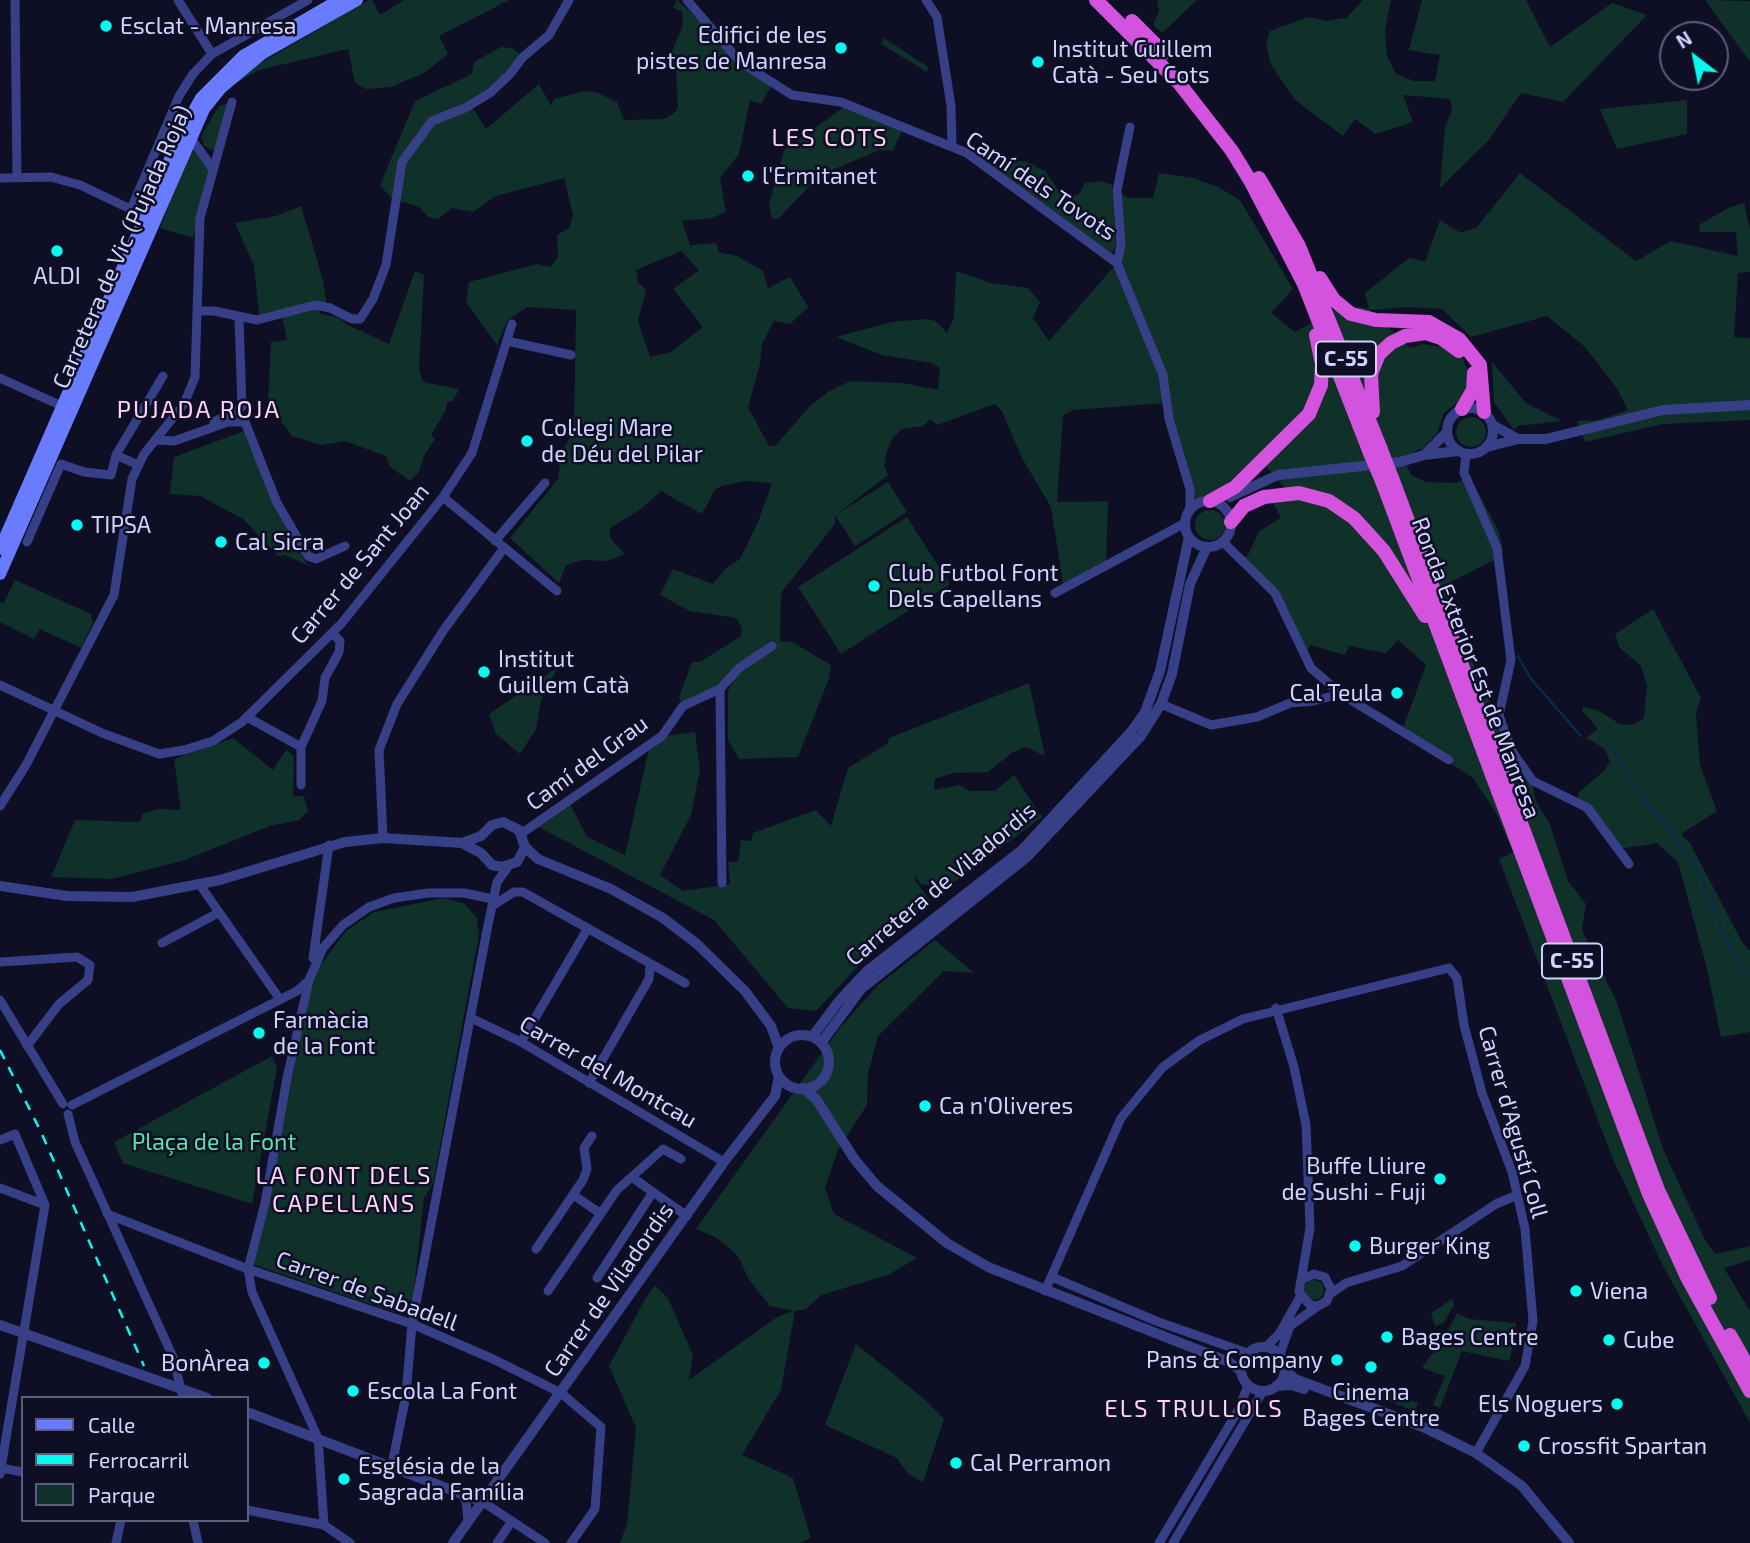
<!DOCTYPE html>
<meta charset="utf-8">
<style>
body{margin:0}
#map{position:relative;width:1750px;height:1543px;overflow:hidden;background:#0e0e25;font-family:"Exo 2",sans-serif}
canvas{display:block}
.legend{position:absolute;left:21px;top:1396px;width:228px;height:126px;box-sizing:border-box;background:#0e0e25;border:2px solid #5c5d7c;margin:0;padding:9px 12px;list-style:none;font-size:21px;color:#d2d4ff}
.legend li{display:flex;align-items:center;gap:14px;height:35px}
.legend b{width:35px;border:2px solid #5c5d7c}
.north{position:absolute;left:1659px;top:21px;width:70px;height:70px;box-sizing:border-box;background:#0e0e25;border:2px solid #5c5d7c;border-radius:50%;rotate:328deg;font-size:19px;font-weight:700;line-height:28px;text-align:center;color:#d2d4ff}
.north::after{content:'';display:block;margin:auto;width:24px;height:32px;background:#00fdef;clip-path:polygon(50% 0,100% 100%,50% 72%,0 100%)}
</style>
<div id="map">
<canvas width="1750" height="1543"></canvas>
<ul class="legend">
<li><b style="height:9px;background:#697cff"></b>Calle</li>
<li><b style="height:9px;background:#00fdef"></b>Ferrocarril</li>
<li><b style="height:19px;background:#10302a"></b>Parque</li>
</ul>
<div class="north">N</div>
</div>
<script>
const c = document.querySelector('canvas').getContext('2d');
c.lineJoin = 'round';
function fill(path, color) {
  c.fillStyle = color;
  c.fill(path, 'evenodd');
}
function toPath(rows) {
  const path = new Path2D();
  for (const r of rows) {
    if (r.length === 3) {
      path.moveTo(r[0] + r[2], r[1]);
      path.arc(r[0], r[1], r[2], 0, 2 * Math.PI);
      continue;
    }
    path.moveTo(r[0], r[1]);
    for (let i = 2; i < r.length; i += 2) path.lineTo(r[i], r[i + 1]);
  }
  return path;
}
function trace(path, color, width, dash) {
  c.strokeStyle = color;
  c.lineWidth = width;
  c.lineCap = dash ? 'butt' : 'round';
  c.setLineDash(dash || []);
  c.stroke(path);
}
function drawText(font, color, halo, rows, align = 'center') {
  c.font = font + ' "Exo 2",sans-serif';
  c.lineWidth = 5;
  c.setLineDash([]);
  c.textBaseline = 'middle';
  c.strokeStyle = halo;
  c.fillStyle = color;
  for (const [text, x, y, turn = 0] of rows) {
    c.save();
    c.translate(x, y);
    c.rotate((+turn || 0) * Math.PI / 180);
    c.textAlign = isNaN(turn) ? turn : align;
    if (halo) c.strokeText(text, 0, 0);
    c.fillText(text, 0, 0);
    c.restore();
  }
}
fill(toPath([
 [369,0,372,0,380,15,404,0,509,0,439,36,448,54,424,73,391,87,366,89,355,83,348,49,259,70,226,89,252,68],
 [677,0,700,21,738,67,772,85,761,104,750,100,739,154,720,178,726,212,712,218,682,221,690,245,716,243,719,252,737,256,763,271,768,288,790,277,808,307,790,324,774,321,762,344,760,364,748,407,769,446,775,446,809,407,829,391,851,381,903,383,938,390,940,368,932,363,882,355,836,337,892,322,925,319,936,321,947,333,954,317,956,271,991,283,1028,288,1040,302,1033,318,1049,341,1117,263,1117,190,1127,198,1153,198,1159,173,1193,178,1218,187,1240,200,1293,289,1271,313,1295,332,1345,305,1369,309,1365,293,1409,258,1425,262,1440,220,1461,233,1477,227,1520,173,1636,261,1671,241,1738,256,1736,232,1700,232,1699,225,1728,208,1744,203,1750,230,1750,272,1738,273,1734,337,1750,338,1750,420,1663,424,1585,442,1577,421,1599,420,1628,410,1616,387,1584,346,1547,316,1471,337,1442,309,1407,307,1370,310,1410,348,1423,344,1443,347,1462,358,1469,373,1469,388,1462,399,1444,413,1437,433,1423,448,1403,457,1411,475,1426,482,1456,483,1470,477,1499,532,1503,550,1500,557,1451,582,1454,614,1462,639,1492,706,1505,719,1519,755,1530,772,1536,802,1550,824,1568,881,1586,904,1582,929,1617,1003,1663,1149,1706,1242,1715,1254,1750,1246,1750,1260,1724,1268,1750,1311,1750,1423,1662,1264,1612,1157,1499,859,1513,852,1495,811,1473,778,1402,731,1426,665,1398,640,1386,653,1349,646,1345,655,1310,645,1305,659,1279,600,1241,559,1248,555,1259,531,1281,518,1269,496,1288,492,1257,456,1210,499,1196,498,1190,489,1165,403,1074,410,1063,415,1057,502,1108,501,1106,567,1064,590,1051,507,1022,458,1002,411,995,404,937,425,930,419,924,426,902,429,892,439,886,454,884,465,888,475,837,514,888,482,907,512,855,546,835,515,835,524,781,593,780,641,792,642,831,665,828,681,798,757,739,759,728,740,728,691,738,672,720,689,683,706,679,697,692,662,700,662,741,636,742,628,736,618,690,611,660,595,673,569,713,584,726,568,740,559,758,522,772,483,745,481,721,486,715,490,702,514,661,491,641,509,610,528,610,538,625,554,608,561,583,560,566,565,559,583,510,538,558,479,561,455,574,429,576,310,527,307,507,321,497,345,466,302,469,282,537,264,551,267,558,257,557,235,569,228,573,215,564,178,496,196,473,212,452,208,438,219,428,217,419,207,391,198,380,185,415,101,472,74,474,62,501,47,512,48,523,57,471,105,486,129,539,84,551,106,554,99,585,91,598,93,617,102,624,120,664,119,673,114,678,108,676,71,668,61,683,25,682,12,673,8],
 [681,251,699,270,673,289,703,327,671,352,650,357,638,321,646,290,638,282,636,270],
 [1157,0,1197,0,1162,33,1153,25,1159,11],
 [1363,0,1391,0,1385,31,1387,56,1396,74,1414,81,1435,81,1440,55,1409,50,1422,0,1526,0,1550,47,1612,3,1647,15,1563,102,1521,93,1488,141,1440,188,1445,127,1452,110,1450,99,1403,95,1413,122,1376,134,1355,119,1343,136,1295,100,1271,65,1266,45,1270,31,1308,17,1327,21,1346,18],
 [1705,0,1750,1,1750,62],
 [884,38,928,67,927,72,881,44],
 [1687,100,1687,134,1617,149,1600,109],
 [232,102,218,152,204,146,201,136,219,106],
 [847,105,904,126,893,151,880,150,820,175,779,218,772,219,769,204,784,150],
 [192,145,211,173,193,238,160,228],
 [1025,161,1045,171,1059,191,1070,196,1079,194,1085,183,1102,181,1112,185,1116,245,1112,253,1105,253,980,162],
 [301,206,323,280,327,307,316,306,321,314,337,317,348,325,389,344,415,271,424,275,419,369,423,382,459,389,453,401,447,402,446,410,431,435,435,439,424,456,419,472,410,481,389,466,386,456,345,441,321,445,292,436,268,404,271,342,287,340,281,314,262,319,259,314,254,266,235,223,276,216],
 [1492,362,1526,403,1562,421,1518,426,1514,430,1494,402],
 [1471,432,15],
 [244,431,276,510,307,565,285,555,278,556,243,519,200,496,170,494,174,457],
 [1210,525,15],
 [907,517,950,584,841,654,798,587],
 [15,580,91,614,93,623,81,648,40,629,34,639,0,622,0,602,4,603],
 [1653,609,1701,698,1696,713,1700,765,1717,811,1681,834,1690,843,1742,942,1750,951,1750,1032,1721,1037,1707,969,1678,862,1657,843,1613,850,1577,803,1578,793,1605,770,1610,761,1604,748,1586,738,1598,729,1582,710,1583,707,1597,710,1620,724,1633,725,1644,718,1647,686,1641,666,1619,647,1615,634],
 [558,667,541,700,536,729,520,754,496,734,489,714],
 [1029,683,1045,756,1026,747,1013,752,988,772,953,773,935,779,934,790,960,785,970,791,995,791,1014,775,1042,817,946,888,920,884,916,876,915,880,931,902,892,930,816,1011,788,1008,714,920,535,825,568,800,587,837,625,855,650,744,662,736,695,732,700,770,691,815,660,875,683,891,730,884,728,862,738,862,741,840,751,841,753,833,816,810,831,826,848,768,888,743,889,738],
 [233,738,273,770,286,750,294,756,293,796,304,796,308,811,299,820,270,826,185,860,112,879,51,877,75,820,139,822,143,814,158,809,181,810,174,759],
 [444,898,465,904,477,918,479,935,433,1184,424,1198,413,1299,394,1312,252,1264,314,974,346,931,374,912],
 [935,940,974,973,944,971,878,1036,868,1074,867,1105,838,1150,825,1188,834,1214,917,1258,888,1275,821,1295,806,1309,795,1311,781,1390,742,1455,793,1478,811,1538,799,1543,620,1543,627,1524,636,1428,609,1366,644,1301,655,1285,668,1298,693,1355,689,1380,777,1317,794,1311,770,1306,749,1280,738,1256,717,1238,696,1229,839,1029,877,986],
 [272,1056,277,1068,252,1204,123,1163,114,1142],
 [1314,1290,10],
 [1452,1299,1454,1305,1444,1323,1435,1326,1431,1313],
 [1457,1313,1469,1319,1516,1323,1513,1345,1509,1361,1462,1351,1440,1408,1433,1405,1445,1376,1422,1368,1434,1351,1436,1333,1447,1332],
 [856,1344,922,1397,944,1419,923,1482,908,1474,897,1458,825,1425],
 [1378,1388,1418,1403,1415,1411,1365,1392]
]), '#10302a');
trace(toPath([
 [1518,656,1531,679,1581,736],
 [1599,739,1612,748,1646,804,1658,814,1697,869,1724,935,1743,969,1750,974]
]), '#0a2a48', 2.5);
trace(toPath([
 [15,0,17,178],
 [178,0,212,54],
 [687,0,740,62,792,95,841,102,967,153,1117,263,1163,375,1169,419,1190,489,1190,510],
 [926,0,937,17,951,106,952,147],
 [190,137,213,169],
 [0,178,51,177,80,185,145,216],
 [131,209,179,96,193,74,212,54,308,0],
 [1117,263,1121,245,1117,190,1130,127],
 [197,311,214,311,257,320,315,305,330,308,352,319,360,319,373,299,386,265,402,162,432,121,465,108,490,93,510,74,523,57,549,35,569,0],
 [507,341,571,355],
 [0,378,62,406],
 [214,422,242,407,239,318],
 [155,440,174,441,228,422,245,422,277,503,308,556,316,559,345,546],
 [1466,454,1464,473,1497,548,1511,660,1499,715,1511,750,1533,781,1588,808,1629,864],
 [116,455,163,376],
 [443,497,557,591],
 [495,541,545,483],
 [27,542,61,464,84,472,111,475,116,455,138,465],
 [1223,542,1275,593,1311,668,1341,694],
 [1055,593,1185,523],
 [0,685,102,733,159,754,184,750,213,741,242,722,341,624,443,497,472,453,512,324],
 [720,689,722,883],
 [1161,704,1211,725,1257,717,1290,703,1313,701,1341,694,1449,760],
 [247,717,301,747],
 [301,785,301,747,322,701,325,678,339,652,340,641,332,633],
 [0,806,26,765,114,595,132,479,144,454,184,404,195,377,200,218,232,102],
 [522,833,662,736,683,706,720,689,739,668,772,646],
 [383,838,379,750,397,704,443,631,504,548],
 [200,885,279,998],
 [492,906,514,892,523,892,685,983],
 [162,943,218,913],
 [313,958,329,845],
 [0,962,77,957,90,965,88,980,59,1004,27,1046],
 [0,1000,63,1104],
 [1276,1008,1294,1067,1306,1125,1310,1228,1299,1292,1310,1305,1318,1306,1327,1301,1331,1289,1325,1277,1314,1274,1303,1279],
 [471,1018,521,1042,724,1162],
 [521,1042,588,928],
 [589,1083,649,979,650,965],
 [72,1105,297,991,308,981],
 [68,1114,75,1142,173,1357,183,1398],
 [0,1140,15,1134,45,1205,0,1474],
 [633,1178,687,1216],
 [0,1188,45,1205],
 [575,1196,601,1214],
 [107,1214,248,1269,412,1324,493,1359,561,1393,601,1427,595,1509,571,1543],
 [536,1249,583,1180,587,1169,584,1148,592,1136],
 [1052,1277,1156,1321,1247,1353],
 [597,1278,653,1192],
 [548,1291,617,1190,663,1149,681,1159],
 [1045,1291,1121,1118,1163,1067,1200,1040,1243,1019,1449,968,1457,978,1464,1025,1482,1093,1512,1172,1525,1229,1533,1321,1525,1366,1476,1453],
 [1330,1294,1346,1283,1402,1266,1496,1204,1517,1195],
 [1266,1347,1279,1334,1300,1297],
 [1280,1354,1290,1326,1318,1306],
 [392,1465,406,1395,412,1324,487,930,497,882,508,867],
 [0,1468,23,1472],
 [461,1493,466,1501,468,1521],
 [483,1502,545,1543],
 [247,1510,324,1525,350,1543],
 [193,1520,198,1543],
 [324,1525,318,1438,252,1292,248,1269,265,1203,287,1078,309,980,323,948,343,925,369,907,394,898,428,893,464,893,493,899],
 [116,1543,121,1520],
 [497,1543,512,1521],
 [1159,1543,1239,1409,1248,1385],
 [1173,1543,1263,1391]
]), '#374086', 9);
trace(toPath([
 [1470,431,23],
 [1493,425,1518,439],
 [1487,447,1518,439,1546,439,1663,410,1750,405],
 [1424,455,1447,432],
 [1230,497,1278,475,1400,462,1424,455,1458,451],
 [1208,524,23],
 [525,847,538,859,611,889,663,918,697,944,745,991,771,1026,779,1048],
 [0,886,67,896,132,897,220,880,345,842,383,838,462,843,481,853,492,865,502,867,517,862,525,847,519,830,503,822,492,825,481,836,462,843],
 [802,1062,27],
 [812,1037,839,1001,867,971,1022,850,1131,732,1145,712,1160,671,1189,537],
 [821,1043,861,989,1027,857,1141,736,1161,704,1172,674,1190,584,1207,547],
 [803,1088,816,1099,855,1160,877,1186,947,1243,988,1267,1229,1362,1241,1371],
 [0,1325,207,1398],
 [1263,1369,22],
 [1285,1370,1295,1379,1423,1427,1476,1453,1522,1486,1569,1543],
 [1276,1386,1291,1385,1304,1389],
 [247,1412,483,1502],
 [453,1543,724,1162,775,1096,779,1076]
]), '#374086', 10);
trace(toPath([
 [0,549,182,132,201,98,243,56,339,0],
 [0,574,204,109,221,88,263,53,357,0]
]), '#697cff', 12);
trace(toPath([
 [1096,0,1179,83,1232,151,1251,182,1304,284,1370,453],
 [1132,21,1164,53],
 [1259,178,1299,246,1380,447],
 [1320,278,1334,300,1351,314,1376,320,1429,322,1459,339,1480,365,1484,412],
 [1462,409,1473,390,1474,373],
 [1373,412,1371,374,1379,354,1391,343,1405,336,1426,333,1441,338,1459,351],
 [1392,478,1658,1190,1710,1298],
 [1382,481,1649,1194,1687,1277,1750,1391],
 [1210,501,1235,487,1309,414,1321,385,1322,364,1316,335],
 [1231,522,1244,506,1264,497,1299,493,1329,501,1354,518,1384,551,1425,616],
 [1730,1335,1750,1370]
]), '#d353de', 14);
trace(toPath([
 [0,1050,41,1132,144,1366]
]), '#00fdef', 2.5, [10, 9]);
trace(toPath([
 [1380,447,1392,478],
 [1370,453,1382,481]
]), '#d353de', 14);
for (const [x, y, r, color] of [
 [106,26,7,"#00fdef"],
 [841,48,7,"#00fdef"],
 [1038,62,7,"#00fdef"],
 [748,176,7,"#00fdef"],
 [57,251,7,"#00fdef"],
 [527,441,7,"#00fdef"],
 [77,525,7,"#00fdef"],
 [221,542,7,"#00fdef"],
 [874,586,7,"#00fdef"],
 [484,672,7,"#00fdef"],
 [1397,693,7,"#00fdef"],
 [259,1033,7,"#00fdef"],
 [925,1106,7,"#00fdef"],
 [1440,1179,7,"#00fdef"],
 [1355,1246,7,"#00fdef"],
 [1576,1291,7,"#00fdef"],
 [1387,1337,7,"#00fdef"],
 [1609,1340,7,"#00fdef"],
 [1337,1360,7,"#00fdef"],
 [264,1363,7,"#00fdef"],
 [1371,1367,7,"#00fdef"],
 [353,1391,7,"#00fdef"],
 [1617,1404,7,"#00fdef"],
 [1524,1446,7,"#00fdef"],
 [956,1463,7,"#00fdef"],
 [344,1479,7,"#00fdef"]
]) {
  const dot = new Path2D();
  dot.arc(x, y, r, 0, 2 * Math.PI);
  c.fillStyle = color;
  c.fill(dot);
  trace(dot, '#0e0e25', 2.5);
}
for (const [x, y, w] of [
 [1346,359,60],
 [1572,961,60]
]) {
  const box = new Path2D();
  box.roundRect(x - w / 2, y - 17.5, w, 35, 5);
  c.fillStyle = '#0e0e25';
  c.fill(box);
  trace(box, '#d2d4ff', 2);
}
drawText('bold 21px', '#d2d4ff', null, [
 ["C-55",1346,359],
 ["C-55",1572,961]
]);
drawText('23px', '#d2d4ff', '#0e0e25', [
 ["Esclat - Manresa",120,26],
 ["Edifici de les",827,35,"right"],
 ["pistes de Manresa",827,61,"right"],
 ["Institut Guillem",1052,49],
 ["Catà - Seu Cots",1052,75],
 ["l'Ermitanet",762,176],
 ["ALDI",57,276,"center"],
 ["Col·legi Mare",541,428],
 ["de Déu del Pilar",541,454],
 ["TIPSA",91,525],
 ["Cal Sicra",235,542],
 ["Club Futbol Font",888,573],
 ["Dels Capellans",888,599],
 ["Institut",498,659],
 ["Guillem Catà",498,685],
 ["Cal Teula",1383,693,"right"],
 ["Farmàcia",273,1020],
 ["de la Font",273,1046],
 ["Ca n'Oliveres",939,1106],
 ["Buffe Lliure",1426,1166,"right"],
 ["de Sushi - Fuji",1426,1192,"right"],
 ["Burger King",1369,1246],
 ["Viena",1590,1291],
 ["Bages Centre",1401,1337],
 ["Cube",1623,1340],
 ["Pans & Company",1323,1360,"right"],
 ["BonÀrea",250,1363,"right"],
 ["Escola La Font",367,1391],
 ["Cinema",1371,1392,"center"],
 ["Bages Centre",1371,1418,"center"],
 ["Els Noguers",1603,1404,"right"],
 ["Crossfit Spartan",1538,1446],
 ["Cal Perramon",970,1463],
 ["Església de la",358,1466],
 ["Sagrada Família",358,1492]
], 'left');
drawText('23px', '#d2d4ff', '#0e0e25', [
 ["Camí dels Tovots",1041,186,34],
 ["Carretera de Vic (Pujada Roja)",122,247,-66],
 ["Carrer de Sant Joan",360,564,-50],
 ["Ronda Exterior Est de Manresa",1476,668,69],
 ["Camí del Grau",587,763,-36],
 ["Carretera de Viladordis",941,884,-40],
 ["Carrer del Montcau",608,1072,30],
 ["Carrer d'Agustí Coll",1513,1122,74],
 ["Carrer de Viladordis",609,1290,-55],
 ["Carrer de Sabadell",367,1291,20]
]);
drawText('23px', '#58e5ac', '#0e0e25', [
 ["Plaça de la Font",214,1142]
]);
c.letterSpacing = '2px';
drawText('24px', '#ffd4f6', '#0e0e25', [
 ["LES COTS",830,138],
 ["PUJADA ROJA",199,410],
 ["LA FONT DELS",344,1176],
 ["CAPELLANS",344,1204],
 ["ELS TRULLOLS",1194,1409]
]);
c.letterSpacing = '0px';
</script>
